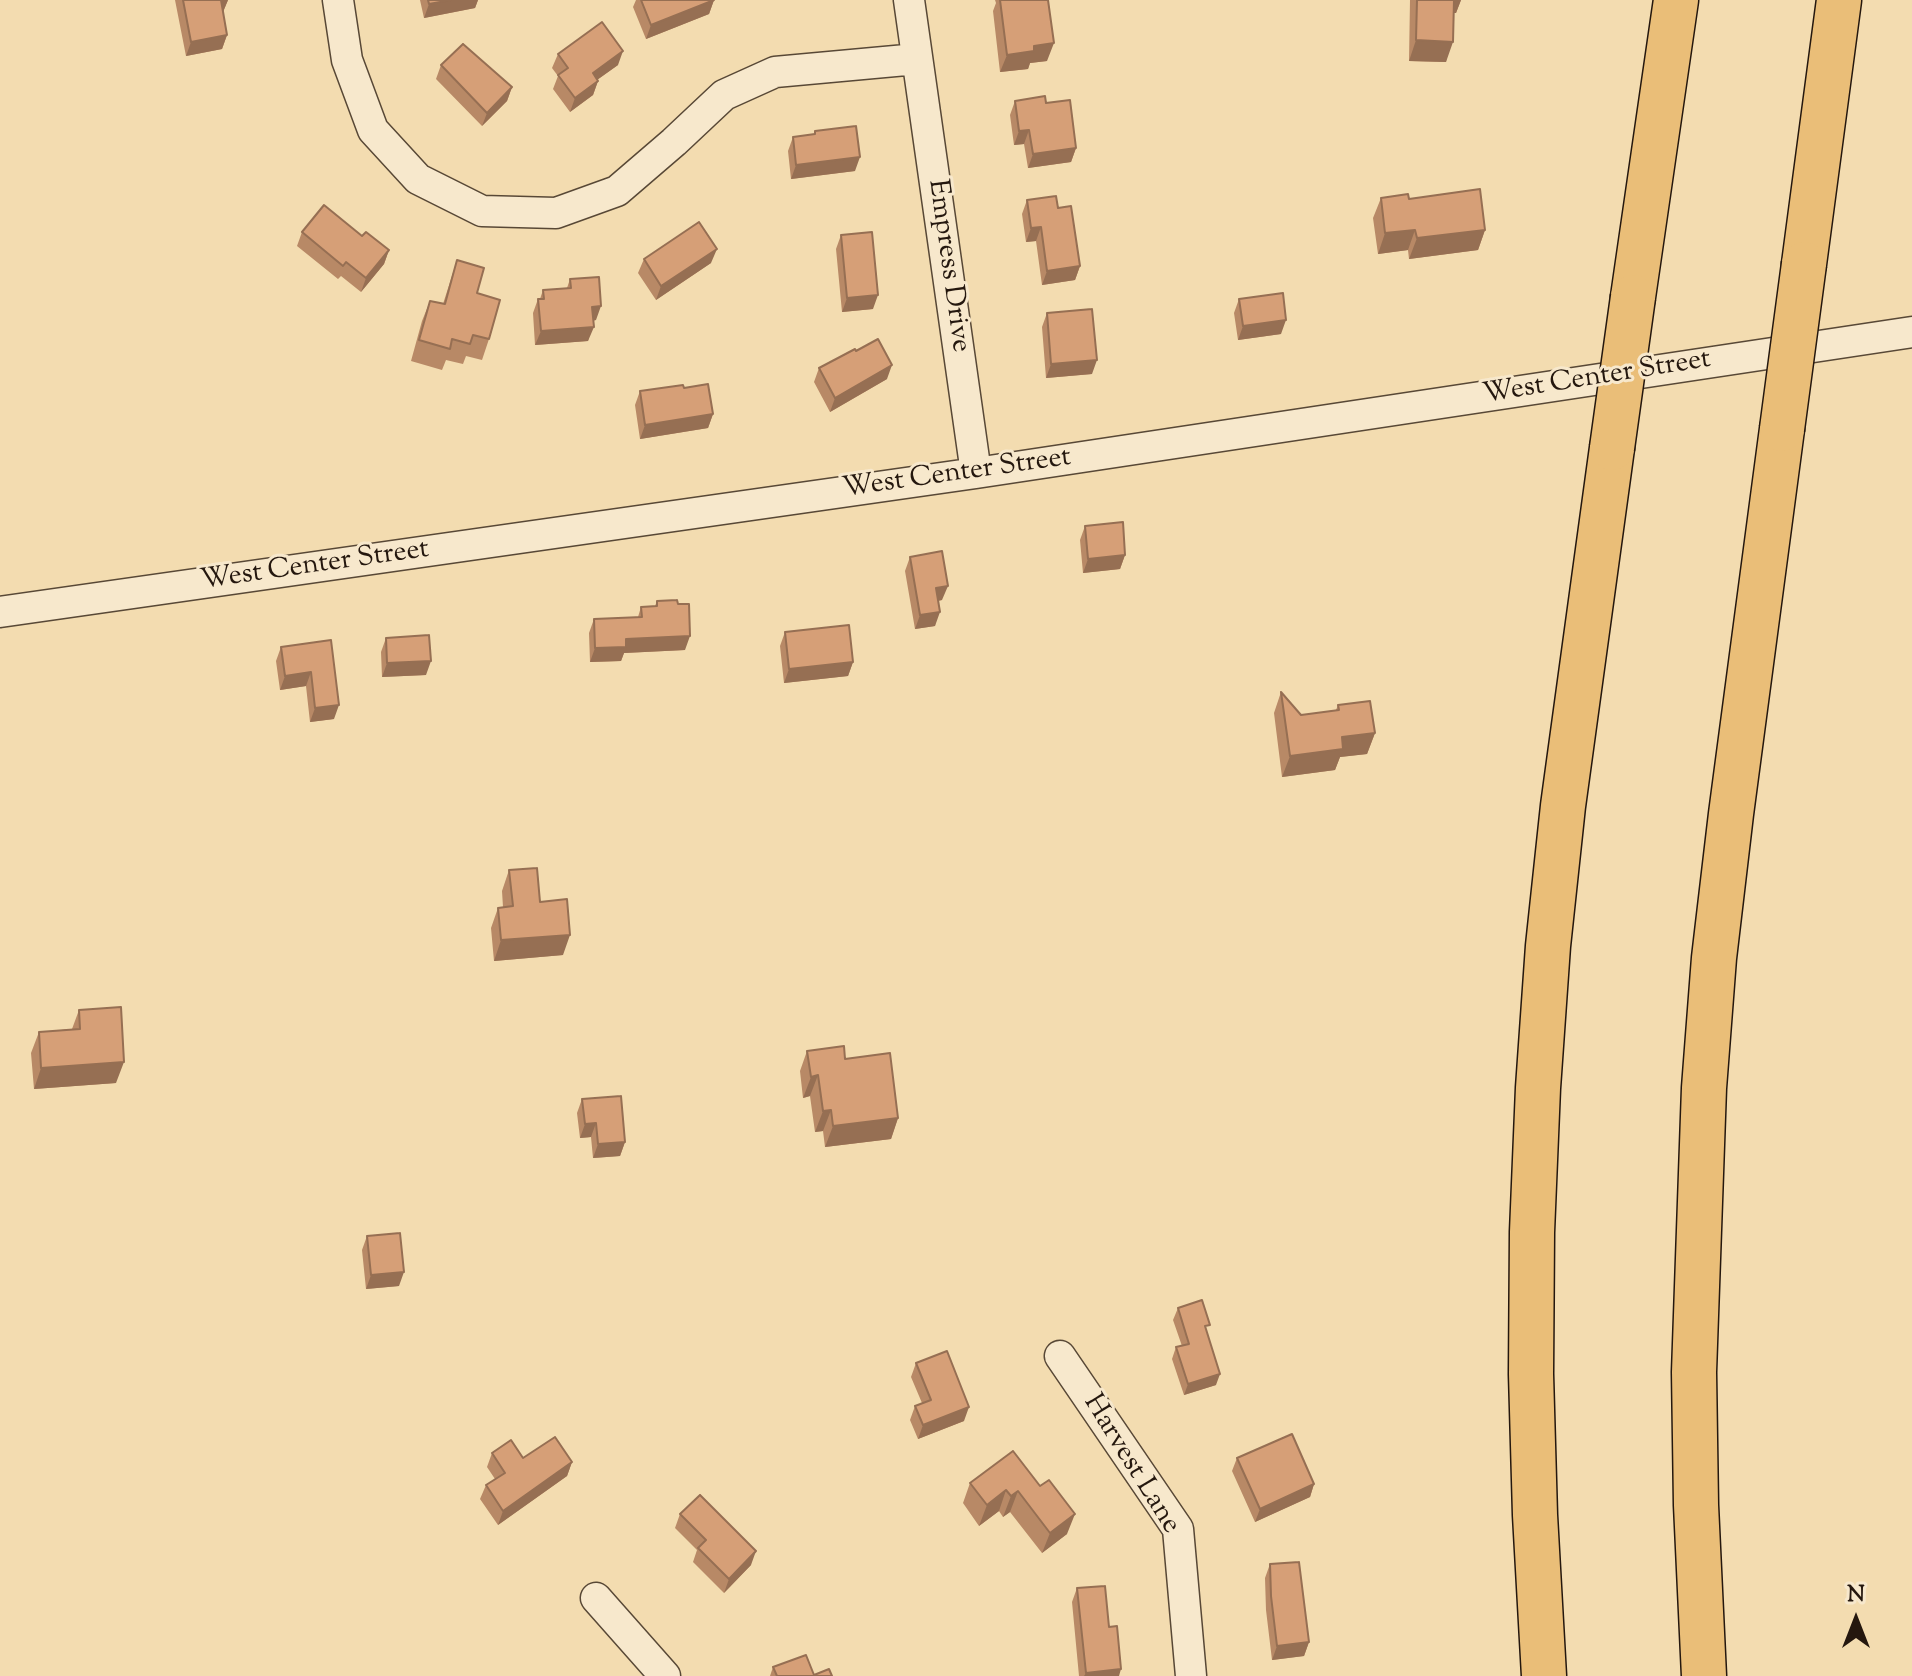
<!DOCTYPE html>
<style>
body{margin:0}
#map{position:relative;width:1912px;height:1676px;overflow:hidden;background:#f3dcb0;font-family:"Sorts Mill Goudy",serif}
canvas{display:block}
.north{position:absolute;left:1816px;top:1580px;width:80px;height:80px;-webkit-text-stroke:6px #f7e8cc;paint-order:stroke;rotate:0deg;font-size:22px;font-weight:700;line-height:32px;text-align:center;color:#24170e}
.north::after{content:'';display:block;margin:auto;width:28px;height:36px;background:#24170e;clip-path:polygon(50% 0,100% 100%,50% 72%,0 100%)}
</style>
<div id="map">
<canvas width="1912" height="1676"></canvas>
<div class="north">N</div>
</div>
<script>
const c = document.querySelector('canvas').getContext('2d');
c.lineJoin = 'round';
function toPath(rows) {
  const path = new Path2D();
  for (const r of rows) {
    path.moveTo(r[0], r[1]);
    for (let i = 2; i < r.length; i += 2) path.lineTo(r[i], r[i + 1]);
  }
  return path;
}
function trace(path, color, width, dash) {
  c.strokeStyle = color;
  c.lineWidth = width;
  c.lineCap = dash ? 'butt' : 'round';
  c.setLineDash(dash || []);
  c.stroke(path);
}
function fill(path, color) {
  c.fillStyle = color;
  c.fill(path, 'evenodd');
}
function drawText(font, color, halo, rows, align = 'center') {
  c.font = font + ' "Sorts Mill Goudy",serif';
  c.lineWidth = 6;
  c.setLineDash([]);
  c.textBaseline = 'middle';
  c.strokeStyle = halo;
  c.fillStyle = color;
  for (const [text, x, y, turn = 0] of rows) {
    c.save();
    c.translate(x, y);
    c.rotate((+turn || 0) * Math.PI / 180);
    c.textAlign = isNaN(turn) ? turn : align;
    if (halo) c.strokeText(text, 0, 0);
    c.fillText(text, 0, 0);
    c.restore();
  }
}
const minor = toPath([
 [338,0,347,60,373,130,418,179,482,211,556,213,617,191,674,142,724,95,775,72,917,59],
 [909,0,976,473],
 [0,612,976,473,1912,332],
 [1060,1356,1178,1529,1191,1676],
 [596,1598,665,1676]
]);
const highway = toPath([
 [1804,264,1839,0],
 [1633,297,1676,0],
 [1544,1676,1535,1515,1531,1374,1532,1232,1538,1088,1548,946,1563,806,1612,448],
 [1704,1676,1696,1505,1694,1372,1704,1088,1714,958,1731,814,1782,429]
]);
trace(minor, '#584836', 33);
trace(highway, '#24170e', 47);
trace(minor, '#f7e8cc', 30);
trace(highway, '#eabe78', 44);
const highwayBridge = toPath([
 [1782,429,1804,264],
 [1612,448,1633,297]
]);
trace(highwayBridge, '#24170e', 47, []);
trace(highwayBridge, '#eabe78', 44);
fill(toPath([
 [175,0,228,0,223,12,227,35,222,49,186,56],
 [420,0,478,0,475,8,424,18],
 [636,0,714,0,709,14,646,39,633,7],
 [995,0,1048,0,1047,61,1030,63,1028,69,1000,72,993,11,996,3],
 [1410,0,1461,0,1456,13,1454,13,1446,62,1409,61],
 [558,54,618,65,597,80,598,81,593,95,570,112,553,89,558,76,552,68],
 [441,65,512,87,507,101,482,126,436,79],
 [1015,101,1046,103,1076,148,1071,162,1028,168,1024,144,1014,145,1010,115],
 [815,131,855,171,791,179,788,151,793,137,813,135],
 [1381,198,1409,199,1485,230,1478,250,1409,259,1408,250,1378,254,1373,218],
 [1027,200,1080,266,1075,280,1042,285,1036,241,1026,242,1022,214],
 [302,232,362,236,389,250,384,264,361,292,341,276,338,279,297,246],
 [841,235,873,309,842,312,836,249],
 [644,259,711,263,656,300,638,273],
 [457,260,477,293,489,339,482,360,466,356,463,364,446,360,442,370,411,361,422,321,430,301,443,304],
 [570,279,596,320,593,321,588,341,535,345,533,313,538,299,540,299,543,290,567,288],
 [1239,299,1281,334,1238,340,1234,313],
 [1047,313,1092,374,1046,378,1042,327],
 [819,368,887,379,830,412,814,382],
 [684,388,713,414,708,428,640,439,635,405,640,391],
 [1085,526,1125,555,1120,569,1083,573,1080,540],
 [910,557,942,600,938,601,935,626,915,629,905,571],
 [657,601,685,650,624,653,621,661,590,662,589,633,594,619,638,617,641,607,655,606],
 [785,632,853,662,848,676,784,683,780,646],
 [386,638,426,675,382,677,381,652],
 [331,640,334,719,310,722,306,686,280,690,276,661,281,647],
 [1281,692,1301,715,1336,710,1338,705,1375,733,1367,754,1340,757,1335,770,1282,777,1274,713],
 [509,870,540,902,563,955,494,961,491,928,498,908,503,907,502,891],
 [79,1010,116,1083,34,1089,31,1053,39,1032,72,1029],
 [807,1051,845,1059,898,1118,891,1139,825,1147,823,1131,815,1132,810,1096,803,1098,800,1071],
 [582,1099,625,1142,620,1156,593,1158,591,1137,580,1138,577,1113],
 [367,1236,399,1286,366,1289,362,1250],
 [1178,1308,1207,1333,1216,1385,1184,1395,1172,1359,1176,1347,1182,1346,1173,1320],
 [916,1363,964,1421,918,1439,910,1420,915,1406,922,1403,911,1377],
 [1013,1451,1067,1534,1042,1553,1010,1512,1003,1517,999,1511,979,1526,963,1503,970,1483],
 [492,1453,523,1458,572,1462,567,1476,498,1525,480,1499,486,1485,495,1479,487,1467],
 [1237,1458,1314,1484,1310,1497,1255,1522,1232,1471],
 [680,1514,751,1565,724,1593,693,1562,697,1550,675,1528],
 [1270,1564,1309,1642,1304,1656,1272,1660,1266,1610,1265,1578],
 [1077,1588,1109,1627,1119,1676,1079,1676,1072,1602],
 [773,1667,814,1675,832,1676,770,1676]
]), '#b88966');
fill(toPath([
 [220,0,228,0,223,12],
 [451,0,478,0,475,8,424,18,429,4],
 [714,0,709,14,646,39,651,25],
 [1452,0,1461,0,1456,13,1447,13],
 [227,35,222,49,186,56,191,42],
 [1416,40,1453,42,1446,62,1409,61],
 [1054,43,1047,61,1030,63,1028,69,1000,72,1007,55,1034,46],
 [623,51,618,65,587,87,593,73],
 [598,81,593,95,570,112,575,98],
 [512,87,507,101,482,126,487,113],
 [1029,130,1024,144,1014,145,1019,131],
 [1076,148,1071,162,1028,168,1033,154],
 [860,157,855,171,791,179,796,165],
 [1041,227,1036,241,1026,242,1031,228],
 [1415,230,1408,250,1378,254,1385,233],
 [1485,230,1478,250,1409,259,1417,238],
 [717,249,711,263,656,300,661,286],
 [389,250,384,264,361,292,366,278],
 [1080,266,1075,280,1042,285,1047,271],
 [878,295,873,309,842,312,847,298],
 [601,306,596,320,587,321,592,307],
 [1286,320,1281,334,1238,340,1243,326],
 [594,327,588,341,535,345,541,331],
 [1097,360,1092,374,1046,378,1051,364],
 [892,365,887,379,830,412,835,398],
 [713,414,708,428,640,439,645,425],
 [1125,555,1120,569,1083,573,1088,559],
 [948,586,942,600,931,602,936,588],
 [940,612,935,626,915,629,920,615],
 [690,636,685,650,624,653,621,661,590,662,595,648,626,639],
 [431,661,426,675,382,677,387,663],
 [853,662,848,676,784,683,789,669],
 [311,672,306,686,280,690,285,676],
 [339,705,334,719,310,722,315,708],
 [1375,733,1367,754,1340,757,1335,770,1282,777,1290,756,1342,737],
 [570,935,563,955,494,961,501,940],
 [124,1062,116,1083,34,1089,41,1068],
 [818,1075,810,1096,803,1098,811,1077],
 [831,1110,823,1131,815,1132,823,1111],
 [898,1118,891,1139,825,1147,833,1126],
 [596,1123,591,1137,580,1138,585,1124],
 [625,1142,620,1156,593,1158,598,1144],
 [404,1272,399,1286,366,1289,371,1275],
 [1220,1374,1216,1385,1184,1395,1188,1384],
 [969,1407,964,1421,918,1439,923,1425],
 [572,1462,567,1476,498,1525,503,1511],
 [1314,1484,1310,1497,1255,1522,1260,1509],
 [1006,1490,999,1511,979,1526,987,1505],
 [1018,1491,1010,1512,1003,1517,1011,1496],
 [1075,1514,1067,1534,1042,1553,1050,1533],
 [756,1551,751,1565,724,1593,729,1579],
 [1309,1642,1304,1656,1272,1660,1277,1646],
 [1121,1669,1119,1676,1084,1676,1086,1673]
]), '#966f53');
const building = toPath([
 [183,0,221,0,227,35,191,42,183,0],
 [428,0,451,0,429,4,428,0],
 [641,0,714,0,651,25,641,0],
 [1000,0,1048,0,1054,43,1034,46,1034,51,1007,55,1000,0],
 [1417,0,1454,0,1453,42,1416,40,1417,0],
 [602,22,623,51,593,73,598,81,575,98,558,75,568,68,558,54,602,22],
 [463,44,512,87,487,113,441,65,463,44],
 [1045,96,1046,103,1070,100,1076,148,1033,154,1029,130,1019,131,1015,101,1045,96],
 [856,126,860,157,796,165,793,137,815,134,815,131,856,126],
 [1480,189,1485,230,1417,238,1415,230,1385,233,1381,198,1408,194,1409,199,1480,189],
 [1056,196,1058,208,1071,206,1080,266,1047,271,1041,227,1031,228,1027,200,1056,196],
 [324,205,362,236,366,232,389,250,366,278,346,262,343,266,302,232,324,205],
 [699,222,717,249,661,286,644,259,699,222],
 [872,232,878,295,847,298,841,235,872,232],
 [457,260,484,268,477,293,500,300,489,339,473,335,470,344,452,339,450,349,419,340,430,301,445,304,457,260],
 [599,277,601,306,592,307,594,327,541,331,538,299,544,299,543,290,571,288,570,279,599,277],
 [1283,293,1286,320,1243,326,1239,299,1283,293],
 [1092,309,1097,360,1051,364,1047,313,1092,309],
 [878,339,892,365,835,398,819,368,855,349,856,351,878,339],
 [708,384,713,414,645,425,640,391,683,385,684,388,708,384],
 [1123,522,1125,555,1088,559,1085,526,1123,522],
 [942,551,948,586,936,588,940,612,920,615,910,557,942,551],
 [677,600,678,604,689,604,690,636,626,639,626,647,595,648,594,619,642,617,641,607,657,606,657,601,677,600],
 [849,625,853,662,789,669,785,632,849,625],
 [429,635,431,661,387,663,386,638,429,635],
 [331,640,339,705,315,708,311,672,285,676,281,647,331,640],
 [1281,692,1301,715,1339,710,1338,705,1370,701,1375,733,1342,737,1343,749,1290,756,1281,692],
 [537,868,540,902,567,899,570,935,501,940,498,908,513,906,509,870,537,868],
 [121,1007,124,1062,41,1068,39,1032,80,1029,79,1010,121,1007],
 [844,1046,845,1059,890,1053,898,1118,833,1126,831,1110,823,1111,818,1075,811,1077,807,1051,844,1046],
 [621,1096,625,1142,598,1144,596,1123,585,1124,582,1099,621,1096],
 [400,1233,404,1272,371,1275,367,1236,400,1233],
 [1202,1300,1210,1325,1205,1326,1220,1374,1188,1384,1176,1347,1189,1344,1178,1308,1202,1300],
 [947,1351,969,1407,923,1425,915,1406,931,1400,916,1363,947,1351],
 [1292,1434,1314,1484,1260,1509,1237,1458,1292,1434],
 [555,1437,572,1462,503,1511,486,1485,505,1473,492,1453,511,1440,523,1458,555,1437],
 [1013,1451,1040,1486,1049,1480,1075,1514,1050,1533,1018,1491,1011,1496,1006,1490,987,1505,970,1483,1013,1451],
 [700,1495,756,1551,729,1579,698,1548,706,1540,680,1514,700,1495],
 [1299,1562,1309,1642,1277,1646,1271,1596,1270,1564,1299,1562],
 [1105,1586,1109,1627,1117,1626,1121,1669,1086,1673,1077,1588,1105,1586],
 [806,1655,814,1675,829,1669,832,1676,777,1676,773,1667,806,1655]
]);
fill(building, '#d69f77');
trace(building, '#966f53', 2);
drawText('28px', '#24170e', '#f7e8cc', [
 ["Empress Drive",947,266,82],
 ["West Center Street",1597,379,-9],
 ["West Center Street",957,475,-8],
 ["West Center Street",315,567,-8],
 ["Harvest Lane",1130,1465,58]
]);
</script>
